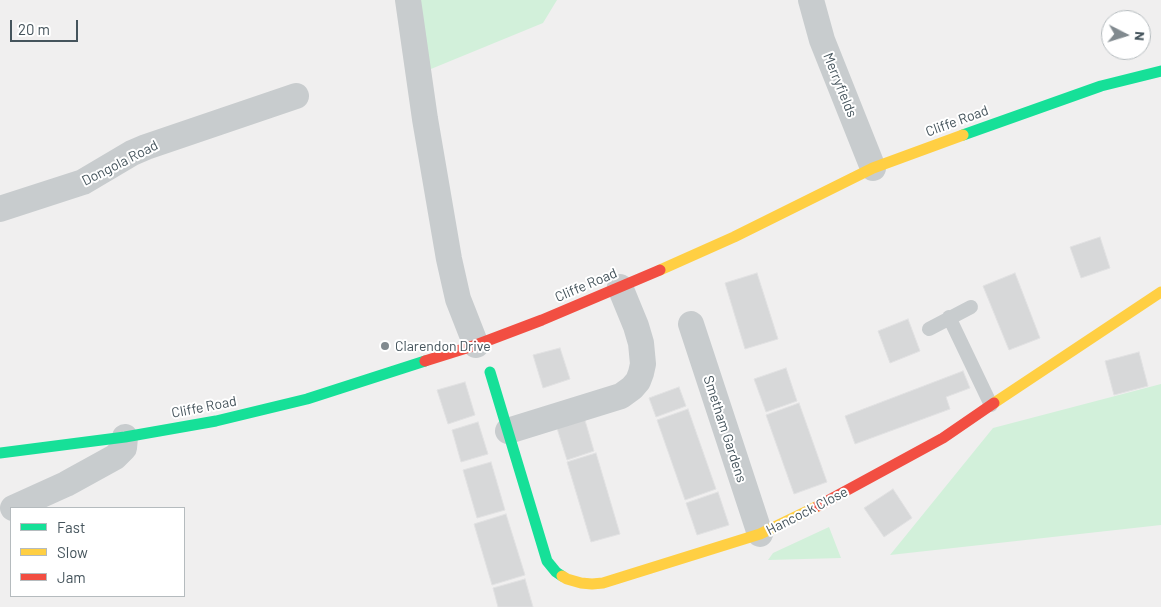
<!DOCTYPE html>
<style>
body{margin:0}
#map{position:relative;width:1161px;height:607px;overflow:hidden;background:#f0efef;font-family:Barlow,sans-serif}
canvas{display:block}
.legend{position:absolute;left:10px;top:507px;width:175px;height:90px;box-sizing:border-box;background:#fff;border:1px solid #b5bbbe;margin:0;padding:6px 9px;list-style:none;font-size:15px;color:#45545c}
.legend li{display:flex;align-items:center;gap:10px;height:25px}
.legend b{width:25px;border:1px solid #b5bbbe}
.north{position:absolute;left:1101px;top:10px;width:50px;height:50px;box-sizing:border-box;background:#fff;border:1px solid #b5bbbe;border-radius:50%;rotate:95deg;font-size:14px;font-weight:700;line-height:20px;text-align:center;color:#45545c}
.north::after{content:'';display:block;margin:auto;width:18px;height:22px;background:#818a8f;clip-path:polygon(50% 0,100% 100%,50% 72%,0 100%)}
.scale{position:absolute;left:10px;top:20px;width:68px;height:22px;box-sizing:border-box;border:2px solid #45545c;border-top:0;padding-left:6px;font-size:15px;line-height:18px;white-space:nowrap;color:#45545c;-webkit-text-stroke:4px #fff;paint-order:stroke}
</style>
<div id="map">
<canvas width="1161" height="607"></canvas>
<ul class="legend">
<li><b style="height:6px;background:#16e098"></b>Fast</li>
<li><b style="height:6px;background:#ffcf43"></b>Slow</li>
<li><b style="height:6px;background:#f24e42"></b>Jam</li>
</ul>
<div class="north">N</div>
<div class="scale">20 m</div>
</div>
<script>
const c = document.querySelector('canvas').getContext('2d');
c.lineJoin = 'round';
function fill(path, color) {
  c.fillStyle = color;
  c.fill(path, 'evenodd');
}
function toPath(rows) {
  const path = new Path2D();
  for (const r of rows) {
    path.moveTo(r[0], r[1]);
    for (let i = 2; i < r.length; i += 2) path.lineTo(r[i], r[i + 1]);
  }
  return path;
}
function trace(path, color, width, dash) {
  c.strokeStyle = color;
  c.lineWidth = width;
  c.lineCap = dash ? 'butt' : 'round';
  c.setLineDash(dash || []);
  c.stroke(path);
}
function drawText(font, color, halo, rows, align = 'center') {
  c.font = font + ' Barlow,sans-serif';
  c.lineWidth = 4;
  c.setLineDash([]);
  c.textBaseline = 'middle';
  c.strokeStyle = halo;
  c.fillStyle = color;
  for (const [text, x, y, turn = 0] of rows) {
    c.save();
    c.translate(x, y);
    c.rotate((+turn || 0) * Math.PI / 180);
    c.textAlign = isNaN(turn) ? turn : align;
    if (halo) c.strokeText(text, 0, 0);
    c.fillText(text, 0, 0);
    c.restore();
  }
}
fill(toPath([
 [416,0,557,0,543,23,426,71],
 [1161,384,1161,525,890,555,993,428],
 [829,527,841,558,768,560,773,553]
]), '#d2f0da');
const building = toPath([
 [1100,237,1110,268,1081,278,1070,247,1100,237],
 [757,273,778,339,745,349,725,283,757,273],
 [1015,273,1040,338,1009,350,983,286,1015,273],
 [908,319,920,351,890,363,878,331,908,319],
 [560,348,570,379,543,388,533,355,560,348],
 [1139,352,1148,386,1114,395,1105,361,1139,352],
 [786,368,797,401,766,412,754,379,786,368],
 [963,371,970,388,946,397,950,409,855,444,845,416,963,371],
 [465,382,475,415,448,424,437,390,465,382],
 [679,387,686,406,656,417,649,398,679,387],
 [799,403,827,482,794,494,766,415,799,403],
 [688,409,716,489,685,500,657,420,688,409],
 [584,417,594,451,567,460,556,425,584,417],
 [478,422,488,454,461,462,452,430,478,422],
 [596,453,620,534,591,542,567,462,596,453],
 [491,462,505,510,477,518,463,470,491,462],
 [893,489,912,518,884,537,864,508,893,489],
 [718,492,729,525,697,535,686,503,718,492],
 [506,514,525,575,492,585,474,524,506,514],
 [525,579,533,607,498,607,493,588,525,579]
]);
fill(building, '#d7d8d9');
trace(building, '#e1e1e2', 1);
trace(toPath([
 [949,317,991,405],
 [929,329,971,307]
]), '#c8ccce', 14);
trace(toPath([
 [408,0,425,119,449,259,458,299,476,345],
 [811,0,822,40,873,168],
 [0,209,83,182,132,153,146,147,296,96],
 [691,324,760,534],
 [508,431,621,396,632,388,638,381,641,373,643,364,641,343,636,326,620,287],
 [13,508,66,484,115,457,124,448,125,437]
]), '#c8ccce', 26);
trace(toPath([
 [963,135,1101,86,1161,71],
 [490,372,547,561,556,572,562,576],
 [0,453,125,437,216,421,307,399,425,361]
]), '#16e098', 11);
trace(toPath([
 [660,270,734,237,873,168,963,135],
 [994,403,1161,292],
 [562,576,567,579,581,583,592,584,603,583,760,534,818,506]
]), '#ffcf43', 11);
trace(toPath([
 [425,361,476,345,542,320,660,270],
 [818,506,943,438,994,403]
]), '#f24e42', 11);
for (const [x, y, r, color] of [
 [385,346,5,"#818a8f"]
]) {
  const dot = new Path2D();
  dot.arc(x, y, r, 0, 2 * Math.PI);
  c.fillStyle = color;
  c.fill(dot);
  trace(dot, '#fff', 2);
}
drawText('14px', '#45545c', '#fff', [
 ["Merryfields",840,85,68],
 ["Cliffe Road",957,121,-20],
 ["Dongola Road",120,163,-27],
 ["Cliffe Road",586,285,-23],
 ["Cliffe Road",204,407,-11],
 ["Smetham Gardens",725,429,72],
 ["Hancock Close",807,511,-27]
]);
drawText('14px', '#45545c', '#fff', [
 ["Clarendon Drive",395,346]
], 'left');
</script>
